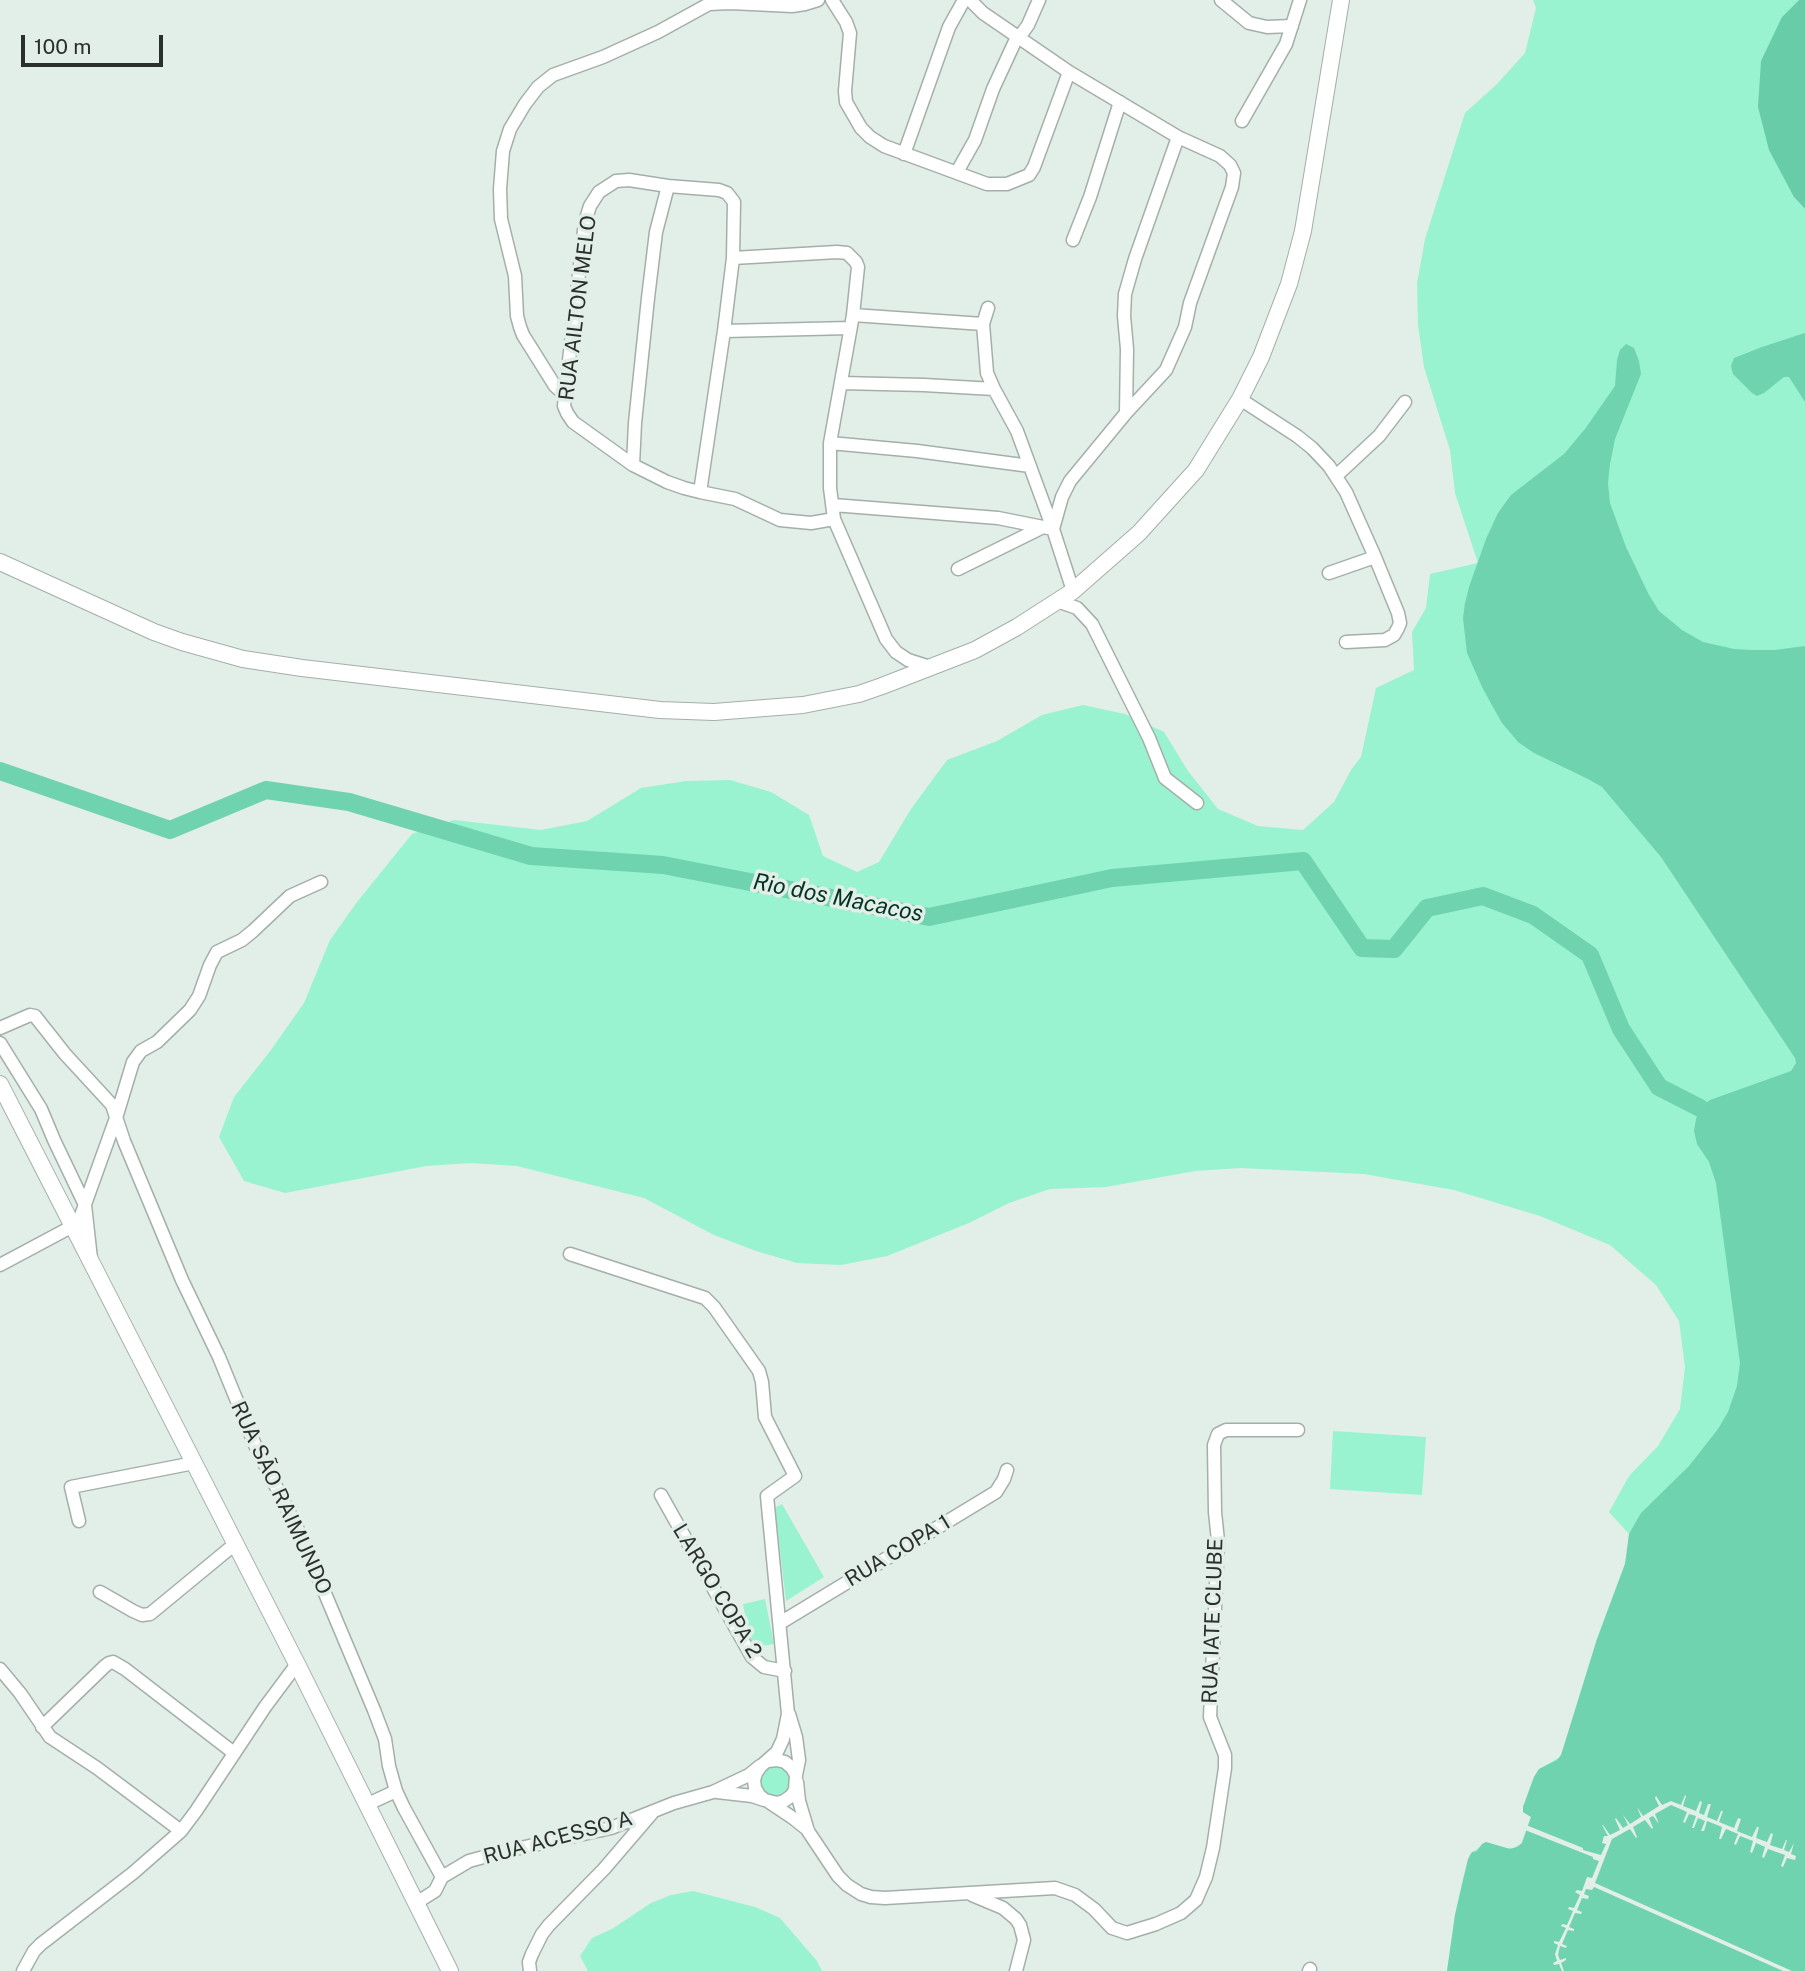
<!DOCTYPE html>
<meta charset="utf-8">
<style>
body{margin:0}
#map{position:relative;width:1805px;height:1971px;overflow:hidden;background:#e2eee8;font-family:"Public Sans",sans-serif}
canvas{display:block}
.scale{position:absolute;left:21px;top:35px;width:142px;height:32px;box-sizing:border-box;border:4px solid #2b302e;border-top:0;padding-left:9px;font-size:21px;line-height:24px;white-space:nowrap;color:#2b302e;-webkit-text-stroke:5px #e2eee8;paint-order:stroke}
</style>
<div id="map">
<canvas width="1805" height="1971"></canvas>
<div class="scale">100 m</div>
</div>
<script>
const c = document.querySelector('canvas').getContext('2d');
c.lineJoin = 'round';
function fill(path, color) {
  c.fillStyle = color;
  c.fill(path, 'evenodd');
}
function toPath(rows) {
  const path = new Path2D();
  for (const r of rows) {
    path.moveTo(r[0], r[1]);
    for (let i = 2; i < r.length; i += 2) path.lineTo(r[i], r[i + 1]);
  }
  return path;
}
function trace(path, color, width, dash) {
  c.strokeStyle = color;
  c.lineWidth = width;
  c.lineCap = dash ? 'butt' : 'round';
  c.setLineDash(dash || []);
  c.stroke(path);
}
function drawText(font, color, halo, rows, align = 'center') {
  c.font = font + ' "Public Sans",sans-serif';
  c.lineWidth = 7;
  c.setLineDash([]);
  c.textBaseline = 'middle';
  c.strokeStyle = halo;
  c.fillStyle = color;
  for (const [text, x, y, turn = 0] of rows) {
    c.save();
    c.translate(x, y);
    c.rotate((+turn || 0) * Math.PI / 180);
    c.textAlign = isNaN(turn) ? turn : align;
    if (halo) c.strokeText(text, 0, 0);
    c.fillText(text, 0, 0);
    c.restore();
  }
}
fill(toPath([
 [1533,0,1799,0,1782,17,1794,197,1805,209,1805,1205,1758,1364,1590,1727,1447,1971,1455,1915,1463,1878,1470,1854,1486,1842,1506,1848,1513,1848,1521,1844,1531,1817,1523,1812,1523,1807,1534,1777,1539,1769,1560,1757,1565,1745,1597,1639,1627,1558,1629,1534,1609,1512,1629,1476,1658,1446,1680,1409,1685,1367,1679,1321,1656,1285,1610,1245,1540,1216,1454,1190,1364,1174,1241,1168,1195,1171,1106,1187,1050,1189,1009,1203,969,1223,887,1256,841,1265,797,1263,756,1251,714,1235,644,1198,517,1166,471,1163,426,1166,285,1193,244,1181,219,1137,234,1097,271,1050,304,1003,330,940,357,902,412,834,454,820,541,830,587,821,641,788,686,781,730,780,771,792,809,815,823,856,857,872,879,862,911,809,947,760,997,741,1042,715,1083,705,1125,714,1164,732,1188,771,1218,809,1258,826,1303,830,1334,802,1351,770,1361,757,1376,688,1414,670,1412,632,1426,608,1430,574,1478,563,1455,493,1450,450,1424,367,1418,325,1417,283,1425,239,1465,113,1497,84,1525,53,1536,8],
 [1333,1431,1426,1437,1422,1495,1330,1489],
 [782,1504,824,1577,786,1601,775,1508],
 [765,1599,774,1644,751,1648,743,1604],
 [771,1763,788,1768,794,1784,784,1798,762,1794,758,1776],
 [693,1891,755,1907,780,1918,817,1961,822,1971,588,1971,580,1956,592,1938,612,1929,651,1903,671,1895]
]), '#99f3d0');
fill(toPath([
 [1799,0,1805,0,1805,209,1794,197,1769,150,1758,107,1761,61,1782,17]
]), '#67cca7');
fill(toPath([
 [1805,333,1805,402,1789,377,1784,377,1764,393,1757,396,1752,393,1733,374,1731,366,1734,358,1762,347],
 [1626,344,1634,348,1639,361,1641,374,1615,439,1610,464,1608,483,1610,503,1626,547,1649,595,1659,611,1682,630,1703,642,1734,649,1751,650,1775,650,1805,646,1805,1971,1447,1971,1455,1915,1468,1859,1472,1852,1477,1851,1482,1844,1486,1842,1510,1849,1517,1847,1522,1843,1531,1817,1523,1812,1523,1807,1534,1777,1539,1769,1557,1760,1561,1755,1597,1639,1625,1564,1629,1534,1641,1513,1689,1466,1718,1429,1728,1412,1737,1386,1740,1363,1716,1183,1709,1162,1697,1144,1694,1131,1696,1119,1700,1108,1710,1100,1791,1071,1796,1063,1795,1058,1661,857,1602,787,1588,779,1534,753,1518,742,1502,723,1483,689,1467,653,1463,618,1465,603,1469,587,1486,539,1498,513,1511,495,1564,454,1585,429,1615,386,1617,360,1620,350]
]), '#6ed3ae');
fill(toPath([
 [1685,1795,1686,1796,1683,1806,1696,1811,1700,1801,1702,1802,1699,1813,1704,1815,1708,1804,1711,1804,1707,1817,1717,1821,1721,1811,1723,1811,1719,1822,1734,1828,1738,1818,1741,1819,1737,1831,1752,1837,1757,1827,1759,1827,1756,1838,1767,1842,1771,1833,1773,1834,1770,1845,1782,1849,1786,1840,1787,1840,1784,1850,1789,1852,1794,1843,1791,1854,1796,1856,1795,1860,1787,1858,1783,1867,1781,1866,1785,1855,1768,1849,1764,1858,1762,1857,1765,1847,1756,1843,1752,1853,1750,1852,1753,1841,1740,1836,1736,1845,1734,1844,1738,1834,1726,1829,1721,1839,1719,1839,1722,1827,1707,1821,1704,1831,1701,1831,1705,1821,1698,1818,1694,1828,1692,1828,1696,1816,1689,1814,1685,1823,1683,1822,1687,1812,1671,1805,1655,1814,1659,1824,1653,1816,1649,1818,1653,1828,1652,1829,1645,1820,1633,1827,1637,1837,1636,1838,1630,1829,1612,1839,1595,1883,1792,1971,1783,1971,1594,1887,1592,1890,1586,1889,1584,1894,1589,1896,1588,1899,1582,1898,1577,1910,1582,1912,1581,1914,1575,1913,1569,1927,1574,1929,1574,1931,1568,1930,1562,1944,1567,1946,1566,1948,1560,1946,1558,1955,1560,1960,1566,1958,1566,1960,1561,1963,1564,1971,1562,1971,1559,1964,1554,1965,1553,1963,1557,1961,1555,1954,1558,1945,1554,1943,1554,1941,1559,1942,1566,1928,1561,1926,1562,1924,1567,1925,1573,1911,1568,1909,1569,1907,1574,1908,1580,1895,1575,1892,1577,1890,1582,1891,1587,1877,1592,1878,1599,1861,1593,1859,1593,1857,1525,1830,1526,1825,1583,1848,1583,1850,1601,1855,1606,1844,1602,1843,1604,1836,1608,1836,1602,1825,1603,1825,1610,1835,1620,1830,1615,1819,1616,1818,1623,1828,1628,1825,1623,1815,1630,1824,1641,1817,1637,1807,1643,1816,1659,1806,1655,1798,1656,1796,1662,1805,1671,1801,1681,1805]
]), '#e2eee8');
trace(toPath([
 [0,771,170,830,266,790,349,802,531,856,663,865,929,917,1112,878,1303,861,1362,948,1394,949,1427,908,1483,896,1533,915,1590,955,1621,1029,1659,1087,1700,1108]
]), '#6ed3ae', 18);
const minor = toPath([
 [832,0,846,22,850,33,845,91,846,102,861,128,870,137,884,146,987,184,1007,184,1029,175,1034,167,1069,72],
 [1221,0,1249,23,1267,27,1292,26],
 [1242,121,1286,44,1300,0],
 [904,154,949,27,964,0],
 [957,172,975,140,993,89,1017,37,1023,32,1028,25,1039,0],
 [1073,240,1090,197,1120,102],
 [733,258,837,252,847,253,856,262,858,267,853,315,830,443,830,488,834,519,886,639,896,652,908,660,930,667],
 [988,308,983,324,987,373,994,389,1017,431,1053,529,1073,591],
 [853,315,983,324],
 [724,331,850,328],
 [841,383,924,385,994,389],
 [565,395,555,386,523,335,520,327,517,316,515,276,501,219,500,189,503,151,510,129,525,104,538,87,553,75,603,57,658,32,709,4,731,3,792,6,805,4,818,0],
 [1240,399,1297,436,1312,448,1329,466,1346,492,1375,557,1398,613,1400,623,1398,628,1394,635,1385,640,1346,642],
 [1126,413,1127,349,1124,316,1125,294,1135,259,1178,137],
 [830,443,917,451,1030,466],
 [633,465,635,423,648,298,656,232,668,186],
 [1336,476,1379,436,1405,402],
 [700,492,724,331,733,258,734,202,727,193,719,190,668,186,629,180,616,181,599,192,590,206,585,222,565,395,564,406,567,413,573,422,633,465,667,482,684,488,700,492,735,499,780,520,811,523,834,519],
 [833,505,998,518,1053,529,1062,497,1070,481,1126,413,1166,370,1185,327,1190,303,1232,187,1234,173,1230,165,1220,156,1178,137,1069,72,983,13,970,0],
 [958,569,1043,527],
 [1329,573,1375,557],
 [1057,601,1077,608,1092,624,1149,738,1165,778,1197,803],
 [0,1028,30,1015,35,1016,65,1054,112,1105,124,1141,182,1280,219,1357,255,1445,300,1534,374,1710,385,1739,389,1766,396,1791,404,1808,442,1877],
 [0,1043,41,1109,54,1140,85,1205,91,1259],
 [570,1254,705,1298,714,1307,759,1371,762,1382,765,1417,795,1476,767,1496,788,1714,783,1739,777,1752,761,1766,756,1773,754,1780,755,1788,759,1795,765,1800,777,1803,784,1801,791,1796,795,1790,796,1775,792,1768,785,1762,777,1760,768,1761],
 [0,1265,73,1226,79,1221,116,1118,133,1062,141,1051,157,1042,190,1010,199,996,210,965,217,952,242,940,253,931,290,896,321,882],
 [661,1495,752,1657,764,1667,785,1671],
 [79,1521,71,1487,194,1463],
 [100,1592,133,1611,142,1615,150,1614,235,1544],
 [780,1623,996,1492,1004,1479,1007,1470],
 [0,1669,20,1693,50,1737,97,1768,181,1831],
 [789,1714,796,1737,799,1760,796,1775],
 [42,1727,105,1666,109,1663,113,1662,125,1669,234,1753],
 [797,1782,799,1801,808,1831,838,1876,847,1885,861,1894,871,1897,885,1898,1055,1888,1075,1895,1094,1909,1112,1928,1127,1933,1156,1924,1181,1913,1196,1900,1206,1877,1213,1848,1225,1768,1225,1755,1210,1717,1218,1541,1215,1512,1214,1445,1218,1434,1226,1430,1298,1430],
 [717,1792,752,1796,764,1800],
 [769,1802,793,1818,808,1830],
 [368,1804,396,1791],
 [972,1895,1003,1908,1016,1919,1020,1925,1024,1940,1016,1971],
 [416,1903,435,1891,442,1877,469,1861,502,1852,611,1828,674,1803,713,1792,749,1775,760,1766],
 [23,1971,34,1951,41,1944,133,1873,181,1831,196,1811,265,1707,297,1664],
 [530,1971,529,1962,532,1954,542,1934,549,1925,604,1869,652,1813],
 [1309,1971,1310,1969]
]);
const major = toPath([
 [0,562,154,632,182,642,243,659,302,668,660,710,714,712,803,705,859,694,882,686,975,650,1017,627,1073,591,1139,533,1196,470,1240,399,1261,357,1289,284,1303,231,1341,0],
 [0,1084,297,1664,450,1971]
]);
trace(minor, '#a4afaa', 15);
trace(major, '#a4afaa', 18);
trace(minor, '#fff', 12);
trace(major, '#fff', 16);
drawText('21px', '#2b302e', '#e2eee8', [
 ["RUA AILTON MELO",578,308,-83],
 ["RUA SÃO RAIMUNDO",281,1498,65],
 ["RUA COPA 1",898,1551,-31],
 ["LARGO COPA 2",717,1591,59],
 ["RUA IATE CLUBE",1213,1621,-88],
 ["RUA ACESSO A",558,1838,-15]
]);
drawText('italic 23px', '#033325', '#e2eee8', [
 ["Rio dos Macacos",838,898,11]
]);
</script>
